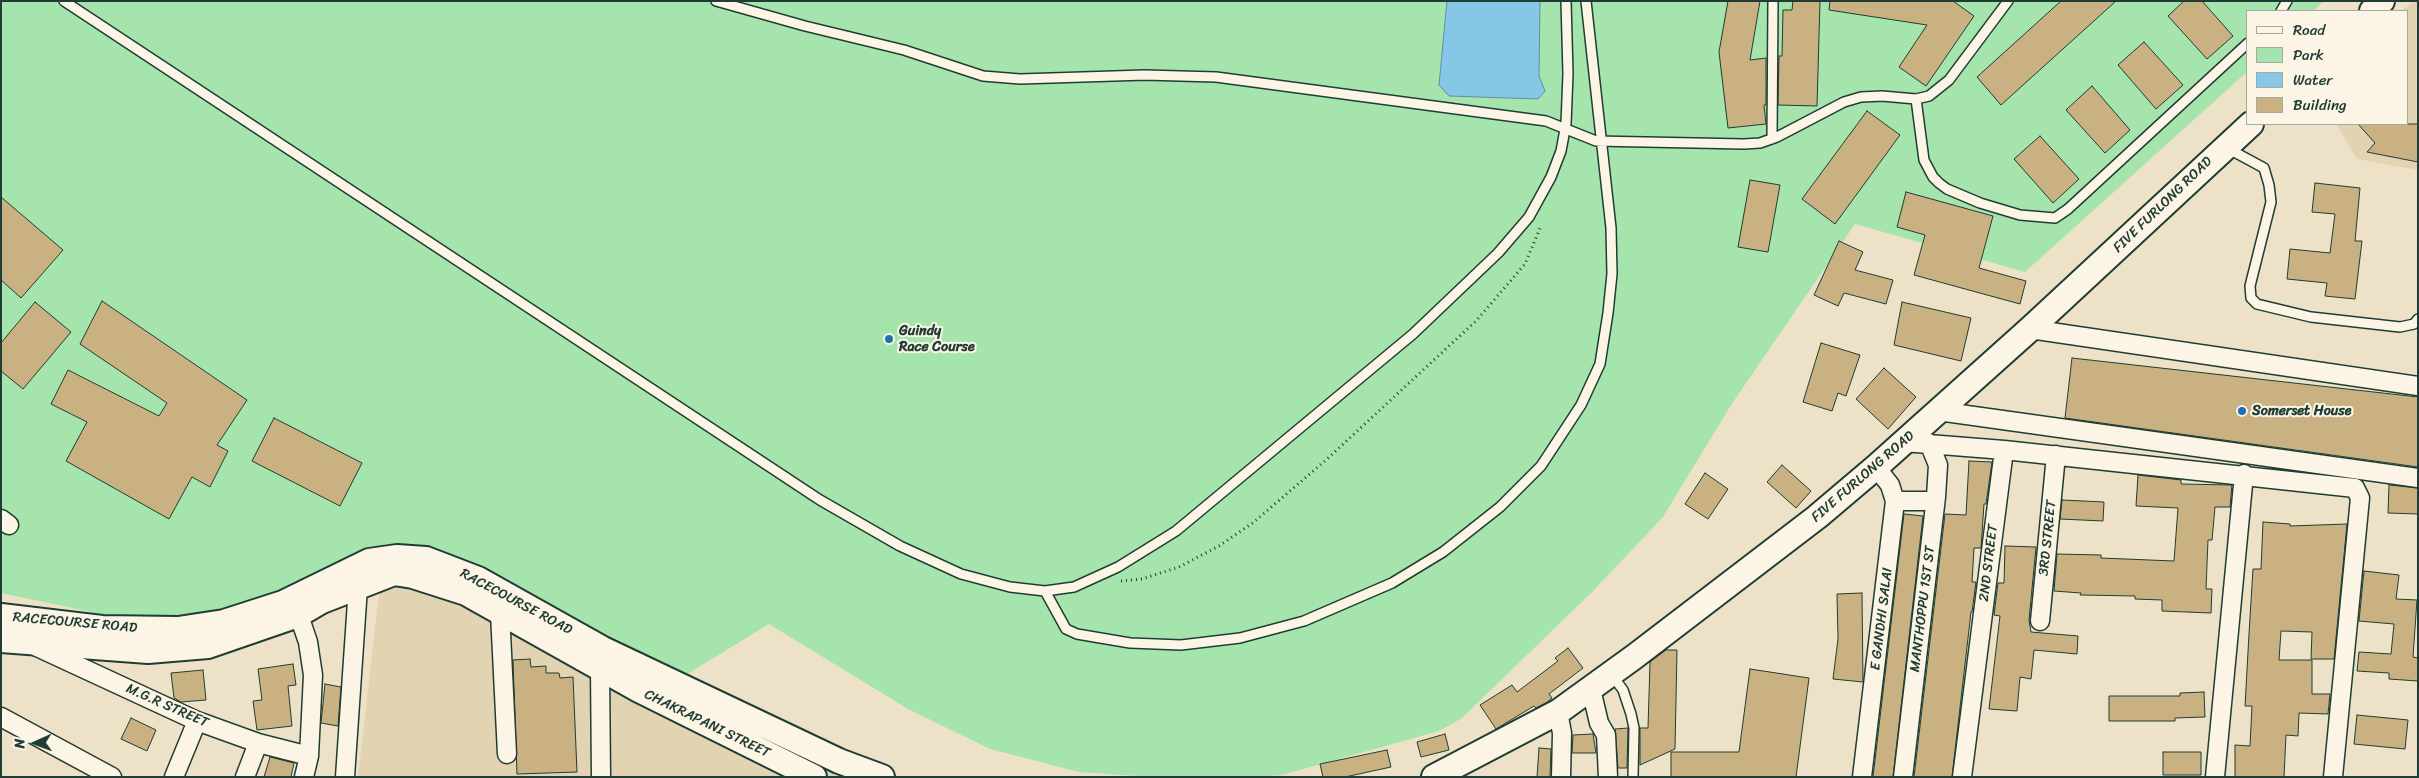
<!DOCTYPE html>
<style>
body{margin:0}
#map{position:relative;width:2419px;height:778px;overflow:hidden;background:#ede1c7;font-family:Sriracha,sans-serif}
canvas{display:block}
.frame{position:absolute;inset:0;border:2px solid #1f3d34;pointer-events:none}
.legend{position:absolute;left:2246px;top:10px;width:162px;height:115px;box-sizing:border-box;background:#fcf5e5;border:1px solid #a4ab9e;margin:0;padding:6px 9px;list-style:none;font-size:15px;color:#1f3d34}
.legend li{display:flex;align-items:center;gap:10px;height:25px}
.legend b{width:25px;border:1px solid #a4ab9e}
.north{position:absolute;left:10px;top:718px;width:50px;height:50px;-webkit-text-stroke:4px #fcf5e5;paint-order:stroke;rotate:268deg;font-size:14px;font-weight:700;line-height:20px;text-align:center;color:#1f3d34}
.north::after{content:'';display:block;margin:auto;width:18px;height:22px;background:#1f3d34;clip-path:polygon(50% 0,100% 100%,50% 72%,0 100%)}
</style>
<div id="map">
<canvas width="2419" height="778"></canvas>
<div class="frame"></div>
<ul class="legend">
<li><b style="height:6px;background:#fcf5e5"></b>Road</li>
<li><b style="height:14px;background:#a5e5ad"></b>Park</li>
<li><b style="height:14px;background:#86c7e7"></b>Water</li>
<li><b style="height:14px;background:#c9b181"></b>Building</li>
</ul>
<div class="north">N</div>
</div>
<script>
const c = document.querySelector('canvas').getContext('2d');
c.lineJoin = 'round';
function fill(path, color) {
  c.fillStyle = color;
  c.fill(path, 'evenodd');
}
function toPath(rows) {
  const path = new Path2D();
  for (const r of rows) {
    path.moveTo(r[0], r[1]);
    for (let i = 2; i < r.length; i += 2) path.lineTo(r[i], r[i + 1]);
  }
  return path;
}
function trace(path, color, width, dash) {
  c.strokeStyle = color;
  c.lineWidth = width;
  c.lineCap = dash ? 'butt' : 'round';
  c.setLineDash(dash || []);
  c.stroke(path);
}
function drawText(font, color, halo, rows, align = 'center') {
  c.font = font + ' Sriracha,sans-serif';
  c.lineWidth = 4;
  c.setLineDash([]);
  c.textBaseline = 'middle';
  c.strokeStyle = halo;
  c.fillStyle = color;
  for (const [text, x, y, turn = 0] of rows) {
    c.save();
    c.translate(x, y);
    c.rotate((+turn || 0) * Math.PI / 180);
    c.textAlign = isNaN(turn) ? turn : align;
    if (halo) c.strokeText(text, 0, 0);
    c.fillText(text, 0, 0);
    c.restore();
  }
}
fill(toPath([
 [2414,1,2418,1,2418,170,2357,159,2336,124,2408,124,2408,11,2402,11],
 [418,574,622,678,853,777,358,777,381,576]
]), '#e2d3b2');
fill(toPath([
 [1,1,2324,1,2313,11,2248,11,2248,71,2025,272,1855,224,1731,405,1663,517,1593,591,1462,718,1439,731,1282,775,1254,777,1150,777,1079,772,990,749,908,709,769,624,684,676,441,567,249,610,176,622,125,619,1,593]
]), '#a5e5ad');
const water = toPath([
 [1447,1,1540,1,1539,76,1545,91,1538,99,1449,96,1439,85,1447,1]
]);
fill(water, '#86c7e7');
trace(water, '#5d909f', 1);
const building = toPath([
 [1728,1,1760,1,1750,60,1766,58,1766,105,1764,105,1766,124,1728,128,1719,52,1728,1],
 [1793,1,1820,1,1817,106,1778,105,1779,56,1782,56,1783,10,1792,10,1793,1],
 [1830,1,1953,1,1974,16,1926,86,1899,67,1927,25,1829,10,1830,1],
 [2061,1,2116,1,2001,105,1977,77,2061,1],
 [2184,1,2202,1,2233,36,2207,59,2168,16,2184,1],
 [2144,42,2183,85,2156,109,2118,65,2144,42],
 [2092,86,2130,130,2105,153,2066,110,2092,86],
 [1867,111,1900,135,1835,224,1802,199,1867,111],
 [2358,124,2418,124,2418,162,2367,152,2375,143,2358,124],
 [2040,136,2079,179,2053,203,2014,159,2040,136],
 [1750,180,1780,185,1768,252,1738,247,1750,180],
 [2315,183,2360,188,2355,241,2362,241,2355,299,2325,296,2327,283,2287,279,2290,249,2330,253,2335,214,2312,212,2315,183],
 [1906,192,1993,216,1979,268,2026,281,2020,304,1914,275,1925,235,1897,227,1906,192],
 [1,197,63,250,21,298,1,280,1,197],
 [1839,241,1863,252,1855,270,1893,280,1886,304,1844,293,1838,306,1814,295,1839,241],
 [102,301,247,400,217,445,228,451,210,487,192,477,169,519,66,461,87,422,51,404,68,370,159,416,167,403,80,344,102,301],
 [35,302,71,332,23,389,1,371,1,343,35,302],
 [1902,302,1971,318,1961,361,1894,345,1902,302],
 [1821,343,1860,355,1846,396,1838,393,1832,411,1803,402,1821,343],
 [2072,358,2418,397,2418,467,2065,418,2072,358],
 [1884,368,1916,397,1888,429,1856,399,1884,368],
 [274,418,362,463,340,506,252,461,274,418],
 [1969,461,1992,462,1986,504,1984,504,1981,548,1974,548,1972,582,1976,582,1972,612,1971,612,1952,777,1914,777,1945,514,1966,515,1969,461],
 [1782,465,1811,491,1796,508,1767,482,1782,465],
 [1705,473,1728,489,1708,519,1685,504,1705,473],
 [2138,475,2181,480,2181,484,2232,485,2230,507,2215,507,2212,540,2208,540,2206,589,2212,589,2211,613,2162,611,2162,600,2135,599,2135,596,2080,595,2081,593,2054,591,2057,554,2101,555,2101,558,2174,561,2178,508,2136,506,2138,475],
 [2389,485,2418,488,2418,514,2388,513,2389,485],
 [2062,500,2104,502,2103,521,2060,519,2062,500],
 [1904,514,1923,516,1893,777,1873,777,1904,514],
 [2263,522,2290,524,2290,526,2347,524,2334,659,2311,659,2312,632,2281,631,2279,660,2312,660,2312,694,2330,694,2328,714,2299,713,2298,736,2286,735,2284,777,2235,777,2235,745,2250,746,2252,706,2245,706,2249,634,2253,569,2261,569,2263,522],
 [2005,546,2036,547,2029,620,2031,632,2078,636,2077,654,2034,650,2031,679,2020,677,2017,711,1989,709,2000,616,1994,615,1998,583,2004,583,2005,546],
 [2364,571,2399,575,2396,599,2417,600,2413,657,2418,658,2418,681,2389,679,2389,673,2357,671,2359,652,2391,654,2394,624,2359,621,2364,571],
 [1862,593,1863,682,1833,679,1838,639,1837,594,1862,593],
 [1568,648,1583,668,1549,694,1552,698,1546,703,1536,708,1534,706,1496,729,1480,705,1512,685,1517,692,1558,661,1555,658,1568,648],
 [1666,650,1677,650,1675,749,1640,765,1640,728,1648,728,1650,662,1666,650],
 [530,659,531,667,546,666,546,673,559,673,560,678,573,677,577,772,517,774,513,660,530,659],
 [293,664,296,685,288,686,292,726,257,730,253,701,262,700,258,669,293,664],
 [1750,669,1809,678,1796,777,1671,777,1671,752,1739,752,1750,669],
 [203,670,206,700,181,702,174,698,171,673,203,670],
 [325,684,341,687,338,726,321,723,325,684],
 [2204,692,2205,717,2175,718,2175,721,2109,721,2109,696,2180,696,2180,693,2204,692],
 [2357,715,2408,720,2405,749,2354,744,2357,715],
 [131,718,156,730,147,751,121,739,131,718],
 [1628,728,1627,768,1618,768,1615,729,1628,728],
 [1445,734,1449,750,1421,757,1417,742,1445,734],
 [1593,734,1596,753,1572,753,1573,735,1593,734],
 [1539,748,1551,749,1550,777,1537,777,1539,748],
 [1387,750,1391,767,1345,777,1323,777,1320,764,1387,750],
 [2163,752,2201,752,2201,775,2163,775,2163,752],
 [270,757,294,763,291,777,264,777,270,757]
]);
fill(building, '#c9b181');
trace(building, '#1f3d34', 1);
const lane = toPath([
 [64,1,820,500,900,546,961,574,1010,587,1045,591,1074,587,1118,567,1176,531,1413,334,1498,253,1529,217,1551,177,1561,151,1566,124,1568,74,1566,1],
 [716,1,805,26,904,50,983,76,1020,79,1145,75,1216,77,1546,121,1596,141,1744,144,1760,143,1777,137,1844,102,1861,97,1882,96,1916,99,1929,96,1949,80,2008,1],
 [2281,11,2287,1],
 [1916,99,1924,160,1933,177,1939,183,1947,189,1980,203,2020,215,2055,218,2068,209,2248,43],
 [1772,139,1773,1],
 [2227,148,2264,168,2269,185,2271,202,2250,286,2251,298,2257,304,2311,317,2400,327,2414,324,2418,319],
 [1045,591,1066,629,1077,634,1130,643,1181,645,1240,638,1304,621,1392,583,1443,552,1500,507,1541,466,1581,405,1600,364,1608,313,1612,274,1611,228,1586,1],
 [1612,675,1623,690,1631,714,1634,728,1633,777]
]);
const street = toPath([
 [2030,329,2418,386],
 [1938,411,2418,478],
 [1903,442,2004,450,1962,777],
 [2004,450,2355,488,2360,498,2333,777],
 [1895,501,1935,501],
 [1,519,9,525],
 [295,604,308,642,313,675,309,756,304,777],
 [500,613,507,754],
 [2040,621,2056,455],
 [35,646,197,721,258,743,309,756],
 [1591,689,1599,723,1606,735,1608,777],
 [1558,712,1562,733,1561,777],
 [1,717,112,777],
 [174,777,197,721],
 [245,777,258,743],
 [345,777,358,587],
 [601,777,600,669,602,657],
 [1862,777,1895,501,1890,485,1876,467],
 [1903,777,1936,497,1938,465,1929,443],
 [2215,777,2244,474]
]);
const secondary = toPath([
 [2372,11,2382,1],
 [1,616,102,628,178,629,224,622,283,603,369,561,397,557,426,559,478,579,603,649,839,761,882,777],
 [1,640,148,651,208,646,298,615,322,601,394,573,413,576,466,593,639,690,814,777],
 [1434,777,1558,712,1634,657,1817,517,1876,467,2030,329,2251,124]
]);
trace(lane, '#1f3d34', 12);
trace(street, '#1f3d34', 21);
trace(secondary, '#1f3d34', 28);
trace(toPath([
 [1121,581,1142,579,1179,567,1219,546,1254,522,1326,460,1476,321,1525,264,1541,226]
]), '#1f3d34', 3, [1, 4]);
trace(lane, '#fcf5e5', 9);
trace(street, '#fcf5e5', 18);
trace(secondary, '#fcf5e5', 24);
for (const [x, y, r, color] of [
 [889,339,5,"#1f6fb2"],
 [2242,411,5,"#1f6fb2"]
]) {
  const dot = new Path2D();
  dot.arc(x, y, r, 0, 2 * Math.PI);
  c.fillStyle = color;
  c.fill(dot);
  trace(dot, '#fcf5e5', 2);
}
drawText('14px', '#1f3d34', '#fcf5e5', [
 ["FIVE FURLONG ROAD",2163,205,-44],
 ["FIVE FURLONG ROAD",1863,477,-41],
 ["3RD STREET",2048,538,-84],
 ["2ND STREET",1989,563,-83],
 ["RACECOURSE ROAD",516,602,28],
 ["MANTHOPPU 1ST ST",1923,609,-83],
 ["E GANDHI SALAI",1882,619,-83],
 ["RACECOURSE ROAD",75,623,5],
 ["M.G.R STREET",167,706,24],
 ["CHAKRAPANI STREET",707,724,26]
]);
drawText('bold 14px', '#1f3d34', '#fcf5e5', [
 ["Guindy",899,331],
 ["Race Course",899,347],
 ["Somerset House",2252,411]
], 'left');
</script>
